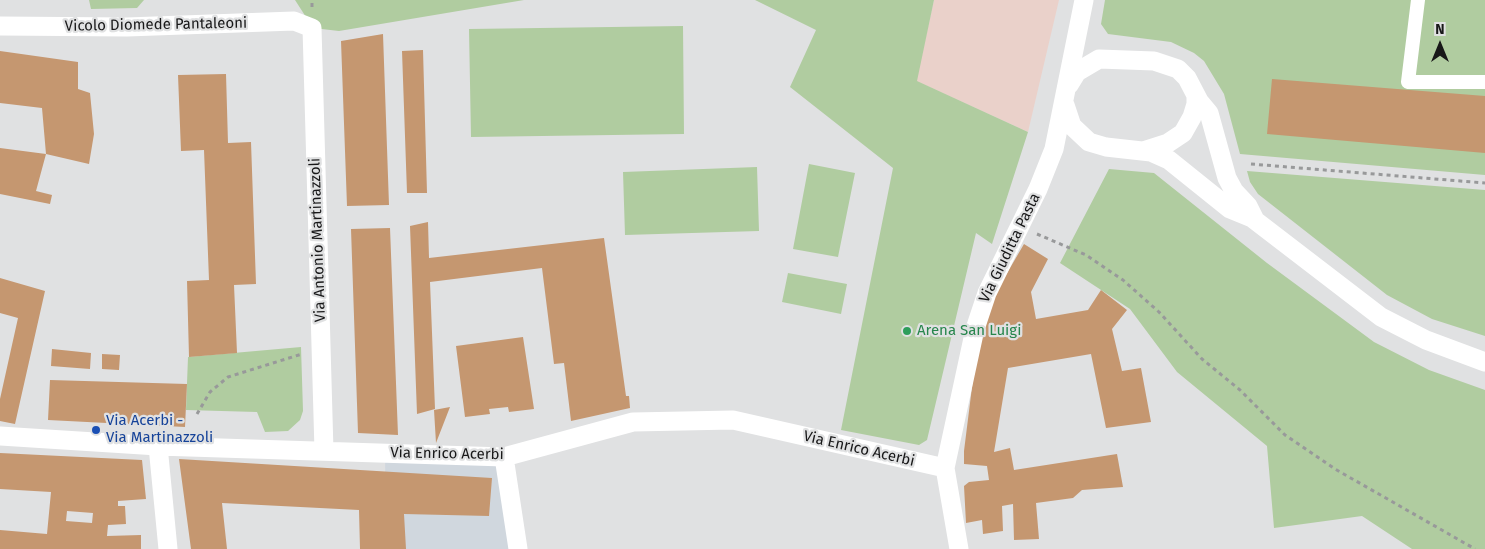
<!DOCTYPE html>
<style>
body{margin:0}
#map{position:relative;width:1485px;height:549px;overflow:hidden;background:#e0e1e2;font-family:"Fira Sans",sans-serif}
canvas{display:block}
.north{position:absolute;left:1415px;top:20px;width:50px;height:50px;-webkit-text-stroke:4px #e0e1e2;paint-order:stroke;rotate:0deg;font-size:14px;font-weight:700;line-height:20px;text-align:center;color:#181819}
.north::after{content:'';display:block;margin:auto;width:18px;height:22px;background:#181819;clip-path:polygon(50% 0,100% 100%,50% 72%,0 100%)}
</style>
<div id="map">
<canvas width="1485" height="549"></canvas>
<div class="north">N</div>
</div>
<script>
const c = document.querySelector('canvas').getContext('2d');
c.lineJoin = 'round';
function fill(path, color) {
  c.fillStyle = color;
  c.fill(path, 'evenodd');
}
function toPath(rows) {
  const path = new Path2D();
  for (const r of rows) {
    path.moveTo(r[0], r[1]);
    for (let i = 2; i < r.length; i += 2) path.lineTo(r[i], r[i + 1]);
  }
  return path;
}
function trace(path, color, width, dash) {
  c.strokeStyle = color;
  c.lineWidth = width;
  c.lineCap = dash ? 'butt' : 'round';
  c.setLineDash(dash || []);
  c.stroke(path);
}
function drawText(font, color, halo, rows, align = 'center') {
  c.font = font + ' "Fira Sans",sans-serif';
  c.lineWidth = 4.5;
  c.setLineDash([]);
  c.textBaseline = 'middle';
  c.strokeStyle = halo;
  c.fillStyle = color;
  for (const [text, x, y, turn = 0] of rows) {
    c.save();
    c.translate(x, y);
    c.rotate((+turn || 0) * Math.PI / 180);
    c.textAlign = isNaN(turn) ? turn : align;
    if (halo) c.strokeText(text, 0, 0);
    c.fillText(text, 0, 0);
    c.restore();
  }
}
fill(toPath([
 [934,0,1059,0,1028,132,916,81]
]), '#ead1ca');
fill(toPath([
 [385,453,504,457,518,549,386,549]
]), '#d0d7de');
fill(toPath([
 [89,0,144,0,137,8,91,9],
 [295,0,524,0,339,31,313,28],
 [755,0,934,0,917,81,1028,132,992,244,976,233,927,440,919,445,841,430,893,168,790,87,816,30],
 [1105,0,1485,0,1485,175,1240,154,1224,94,1204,61,1194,53,1171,42,1108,34,1101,24],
 [683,26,684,134,471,137,469,29],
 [809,164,855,173,838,257,793,249],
 [757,167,759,231,625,235,623,172],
 [1109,169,1154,173,1267,263,1374,342,1429,370,1485,390,1485,549,1412,549,1362,516,1274,528,1267,446,1177,372,1130,309,1060,263],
 [1247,171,1485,190,1485,336,1432,319,1387,295,1258,194,1250,182],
 [788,273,847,284,841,314,782,302],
 [301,347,303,411,300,420,288,431,265,432,257,412,186,410,188,357]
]), '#b0cca0');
fill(toPath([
 [383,34,389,205,347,206,341,41],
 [423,50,427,193,407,193,402,51],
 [0,51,78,62,78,89,90,93,94,134,89,164,46,154,42,108,0,103],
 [226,74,228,143,251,142,256,284,234,285,237,353,189,357,187,281,209,280,204,150,181,151,178,75],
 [1272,79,1485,96,1485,153,1267,134],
 [0,148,46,154,36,191,52,195,50,204,0,194],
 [428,222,429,258,604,238,626,396,629,396,630,408,571,421,564,363,554,364,542,268,430,282,435,409,417,414,410,226],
 [390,228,398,435,358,433,351,229],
 [1024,244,1048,259,1031,292,1036,319,1088,310,1101,290,1127,310,1112,329,1122,371,1141,368,1151,422,1106,428,1091,354,1008,368,994,452,1010,448,1014,470,1117,454,1123,487,1082,490,1073,498,1036,503,1039,539,1014,540,1013,504,1002,506,1003,531,983,534,982,520,966,523,964,486,969,482,989,480,987,466,964,464,964,451,975,363,987,314,996,292],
 [0,278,45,291,15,424,0,421,0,399,18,318,0,313],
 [523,337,534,409,509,412,508,407,489,409,490,414,465,417,456,346],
 [52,349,91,353,90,369,51,366],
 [102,354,120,355,119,370,102,369],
 [50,380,187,384,185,427,48,420],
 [450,407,436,443,434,410],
 [0,453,142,460,146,499,118,501,118,506,125,506,126,524,108,525,107,536,141,535,141,549,0,549,0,530,47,534,51,492,0,489],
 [67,511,93,513,92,523,66,521],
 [179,459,492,478,489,516,404,514,406,549,360,549,359,510,222,503,227,549,191,549]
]), '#c59770');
trace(toPath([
 [312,7,312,0],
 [1251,164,1485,183],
 [1037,234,1086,255,1123,280,1159,312,1202,359,1240,390,1285,435,1335,469,1475,549],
 [197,414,210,392,228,377,302,354]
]), '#98999a', 3, [4, 4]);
trace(toPath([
 [1418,0,1408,82,1485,82]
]), '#fff', 14);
trace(toPath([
 [0,26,127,27,294,21,312,28,324,451],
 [1069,85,1077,72,1099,59,1154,61,1178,69,1187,78,1199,101,1209,113,1227,178,1234,191,1248,206,1255,220],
 [1065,105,1072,126,1089,142,1106,147,1151,152,1169,160,1230,209,1252,218,1381,317,1426,340,1485,362],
 [1143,151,1168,143,1183,133,1192,117,1196,104,1196,96],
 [0,436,158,446,504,457,633,422,733,420,945,468],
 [158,446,168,549],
 [504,457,518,549],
 [959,549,945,468,975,329,987,293,1038,189,1054,149,1084,0]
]), '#fff', 19);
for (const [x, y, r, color] of [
 [907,331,5,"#2e9e5b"],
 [96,430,5,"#1a4fb4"]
]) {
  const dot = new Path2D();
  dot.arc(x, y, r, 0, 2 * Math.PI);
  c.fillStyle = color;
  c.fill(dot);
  trace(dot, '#e0e1e2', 2);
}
drawText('15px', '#181819', '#e0e1e2', [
 ["Vicolo Diomede Pantaleoni",156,25,-1],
 ["Via Antonio Martinazzoli",318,240,-92],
 ["Via Giuditta Pasta",1010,248,-64],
 ["Via Enrico Acerbi",859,449,13],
 ["Via Enrico Acerbi",447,454,1]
]);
drawText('15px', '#27864d', '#e0e1e2', [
 ["Arena San Luigi",917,331]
], 'left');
drawText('15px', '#164399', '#e0e1e2', [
 ["Via Acerbi -",106,421],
 ["Via Martinazzoli",106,438]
], 'left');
</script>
